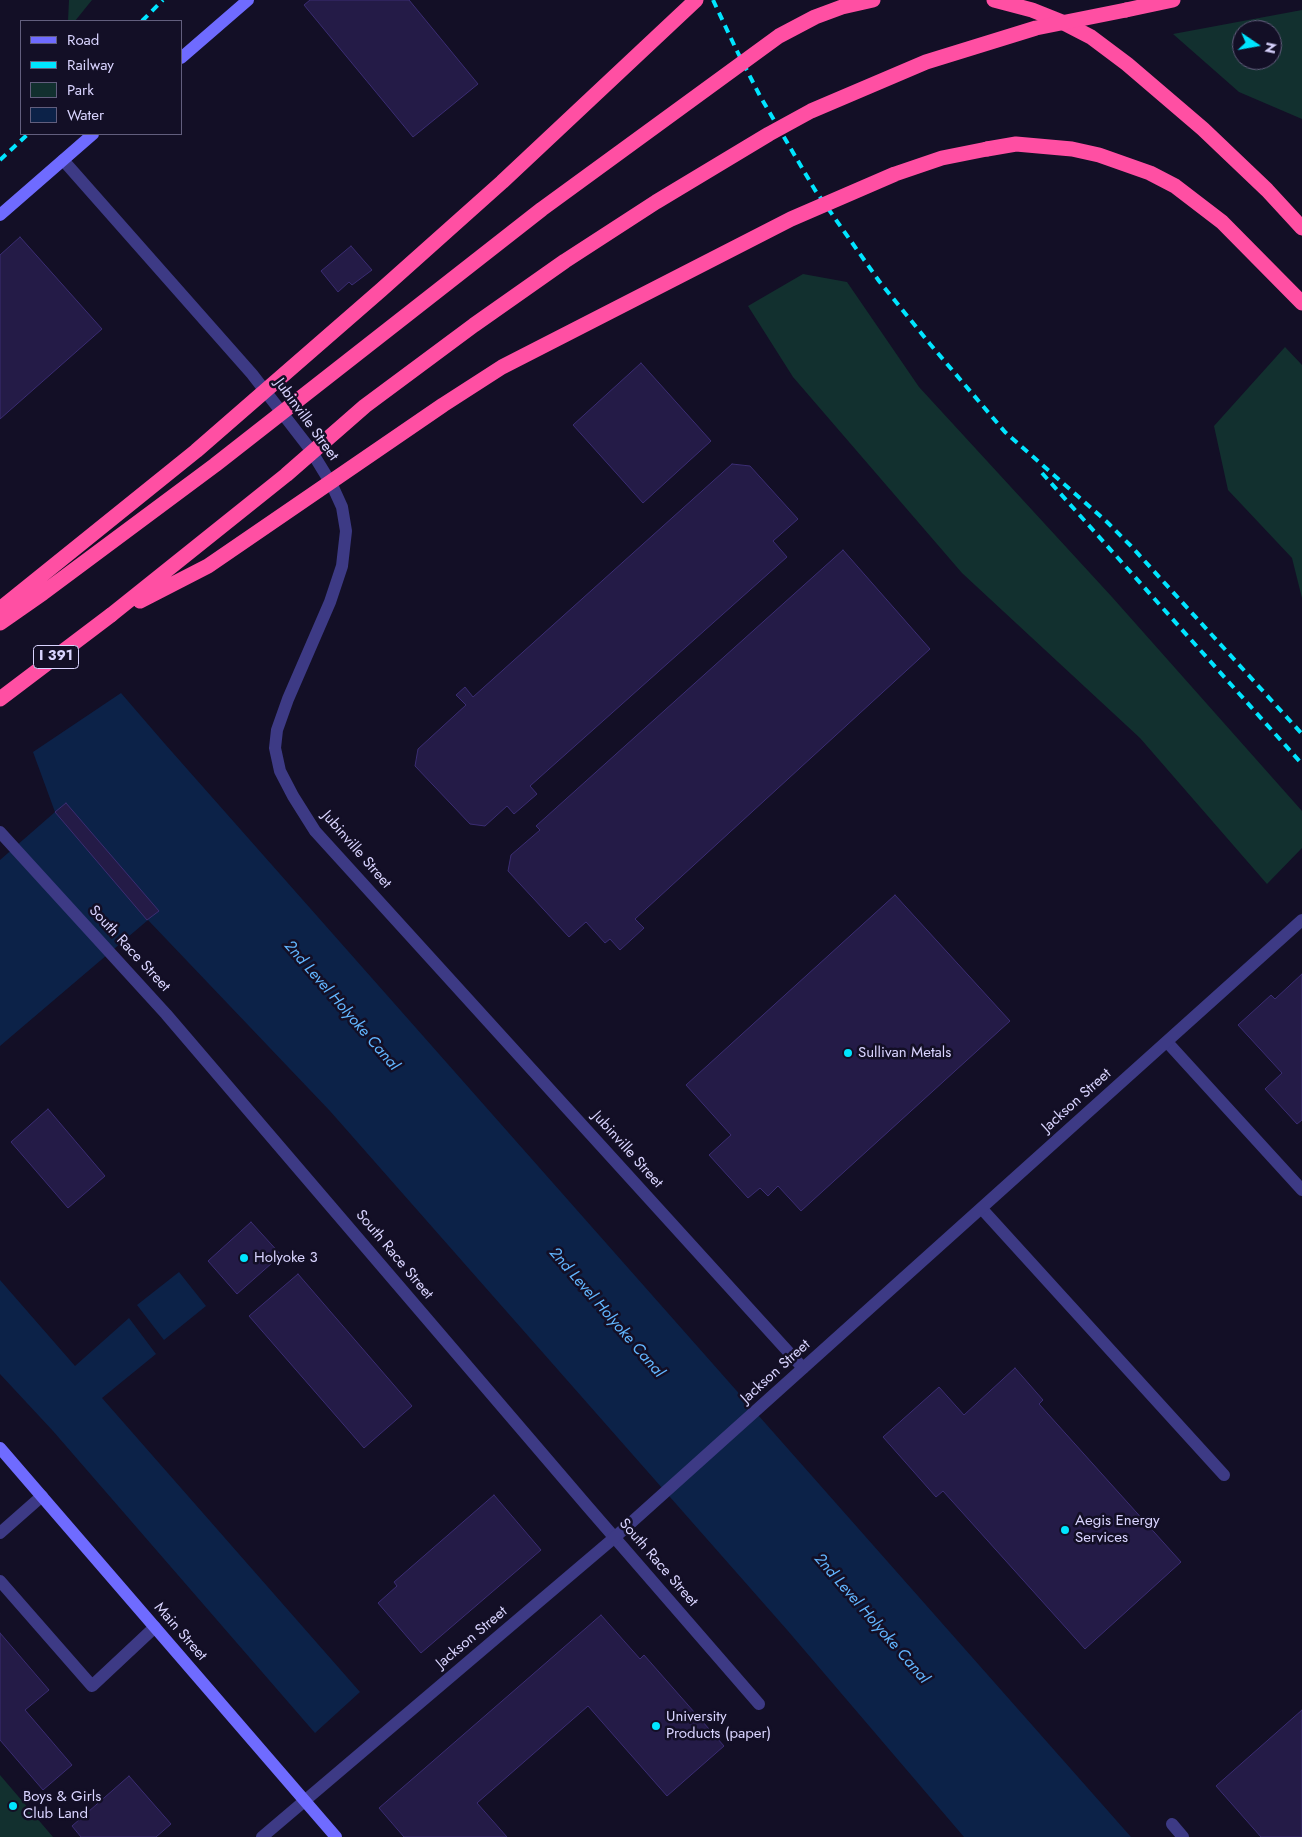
<!DOCTYPE html>
<style>
body{margin:0}
#map{position:relative;width:1302px;height:1837px;overflow:hidden;background:#130f26;font-family:Jost,sans-serif}
canvas{display:block}
.legend{position:absolute;left:20px;top:20px;width:162px;height:115px;box-sizing:border-box;background:#130f26;border:1px solid #625e7d;margin:0;padding:6px 9px;list-style:none;font-size:15px;color:#d9d4ff}
.legend li{display:flex;align-items:center;gap:10px;height:25px}
.legend b{width:25px;border:1px solid #625e7d}
.north{position:absolute;left:1232px;top:20px;width:50px;height:50px;box-sizing:border-box;background:#130f26;border:1px solid #625e7d;border-radius:50%;rotate:102deg;font-size:14px;font-weight:700;line-height:20px;text-align:center;color:#d9d4ff}
.north::after{content:'';display:block;margin:auto;width:18px;height:22px;background:#00e5ff;clip-path:polygon(50% 0,100% 100%,50% 72%,0 100%)}
</style>
<div id="map">
<canvas width="1302" height="1837"></canvas>
<ul class="legend">
<li><b style="height:6px;background:#6f6bff"></b>Road</li>
<li><b style="height:6px;background:#00e5ff"></b>Railway</li>
<li><b style="height:14px;background:#12302f"></b>Park</li>
<li><b style="height:14px;background:#0c2248"></b>Water</li>
</ul>
<div class="north">N</div>
</div>
<script>
const c = document.querySelector('canvas').getContext('2d');
c.lineJoin = 'round';
function fill(path, color) {
  c.fillStyle = color;
  c.fill(path, 'evenodd');
}
function toPath(rows) {
  const path = new Path2D();
  for (const r of rows) {
    path.moveTo(r[0], r[1]);
    for (let i = 2; i < r.length; i += 2) path.lineTo(r[i], r[i + 1]);
  }
  return path;
}
function trace(path, color, width, dash) {
  c.strokeStyle = color;
  c.lineWidth = width;
  c.lineCap = dash ? 'butt' : 'round';
  c.setLineDash(dash || []);
  c.stroke(path);
}
function drawText(font, color, halo, rows, align = 'center') {
  c.font = font + ' Jost,sans-serif';
  c.lineWidth = 5;
  c.setLineDash([]);
  c.textBaseline = 'middle';
  c.strokeStyle = halo;
  c.fillStyle = color;
  for (const [text, x, y, turn = 0] of rows) {
    c.save();
    c.translate(x, y);
    c.rotate((+turn || 0) * Math.PI / 180);
    c.textAlign = isNaN(turn) ? turn : align;
    if (halo) c.strokeText(text, 0, 0);
    c.fillText(text, 0, 0);
    c.restore();
  }
}
fill(toPath([
 [69,0,92,0,75,21,68,21],
 [1302,10,1302,119,1239,92,1173,34],
 [1242,30,1272,30,1272,60,1242,60],
 [803,274,847,282,919,387,1112,597,1302,811,1302,848,1267,884,1140,738,962,573,793,377,748,306],
 [1285,347,1302,365,1302,598,1292,558,1228,490,1214,426],
 [0,1775,53,1837,0,1837]
]), '#12302f');
fill(toPath([
 [121,693,165,744,1131,1837,964,1837,788,1631,330,1111,148,920,0,1046,0,860,55,812,33,752],
 [179,1272,206,1306,164,1340,137,1305],
 [0,1280,75,1366,129,1318,156,1354,102,1398,360,1692,315,1733,53,1431,0,1374]
]), '#0c2248');
const building = toPath([
 [310,0,409,0,478,84,413,137,304,5,310,0],
 [20,237,102,329,0,419,0,255,20,237],
 [351,246,372,270,352,285,349,282,338,292,321,271,351,246],
 [641,363,711,441,643,503,573,425,641,363],
 [732,464,750,466,798,519,773,541,787,557,530,786,537,794,514,814,507,806,485,826,470,824,415,766,418,749,466,705,456,695,465,687,473,697,732,464],
 [843,550,930,649,635,919,644,928,620,950,610,939,605,943,586,922,569,937,508,871,511,855,540,830,536,826,843,550],
 [66,803,159,911,147,920,55,812,66,803],
 [895,895,1010,1021,801,1211,778,1186,768,1196,760,1188,748,1198,709,1155,731,1135,686,1085,895,895],
 [1302,974,1302,1120,1297,1124,1265,1089,1282,1073,1238,1025,1271,995,1275,999,1302,974],
 [48,1109,105,1176,68,1208,11,1142,48,1109],
 [251,1222,281,1255,237,1294,208,1261,251,1222],
 [298,1274,412,1406,364,1448,249,1316,298,1274],
 [1015,1368,1043,1400,1039,1404,1181,1562,1085,1649,943,1491,936,1497,883,1437,939,1387,964,1415,1015,1368],
 [494,1495,541,1550,421,1653,378,1603,397,1586,394,1582,494,1495],
 [601,1615,640,1659,644,1655,724,1746,667,1796,588,1706,477,1803,507,1837,404,1837,379,1808,601,1615],
 [0,1633,49,1690,25,1710,72,1765,43,1790,0,1740,0,1633],
 [1302,1710,1302,1837,1261,1837,1216,1786,1302,1710],
 [129,1776,171,1824,156,1837,81,1837,72,1826,129,1776]
]);
fill(building, '#241b47');
trace(building, '#3b2d73', 1);
trace(toPath([
 [63,160,252,374,310,449,332,485,342,507,346,531,342,566,330,602,288,699,277,730,275,748,280,771,293,796,315,831,803,1368],
 [0,832,166,1014,588,1507,759,1704],
 [1167,1042,1302,1190],
 [982,1209,1224,1475],
 [0,1533,42,1496],
 [0,1581,92,1686,155,1627],
 [1172,1824,1183,1837]
]), '#3d3a85', 12);
trace(toPath([
 [262,1837,614,1538,1302,920]
]), '#3d3a85', 12);
trace(toPath([
 [181,58,248,0],
 [0,215,93,134],
 [0,1448,336,1837]
]), '#6f6bff', 12);
trace(toPath([
 [994,0,1032,10,1062,22,1091,37,1127,64,1203,129,1267,190,1302,228],
 [1126,10,1173,0],
 [987,149,1016,144,1072,149,1099,155,1150,173,1175,186,1222,222,1302,303],
 [0,699,111,615]
]), '#ff4fa3', 15);
trace(toPath([
 [713,0,736,49,760,96,815,190,879,281,930,344,1005,432,1107,522,1131,546,1302,734],
 [142,21,163,0],
 [0,160,28,134],
 [1042,473,1302,764]
]), '#00e5ff', 4, [8, 6]);
trace(toPath([
 [140,601,208,566,443,405,502,367,791,219,895,174,942,158,987,149],
 [0,609,196,451,381,290,502,182,696,0],
 [111,615,286,475,365,406,474,325,565,261,656,202,769,134,811,111,926,62,1036,28,1126,10],
 [0,623,43,593,215,465,542,209,779,36,815,17,842,7,873,0]
]), '#ff4fa3', 15);
for (const [x, y, r, color] of [
 [848,1053,5,"#00e5ff"],
 [244,1258,5,"#00e5ff"],
 [1065,1530,5,"#00e5ff"],
 [656,1726,5,"#00e5ff"],
 [13,1806,5,"#00e5ff"]
]) {
  const dot = new Path2D();
  dot.arc(x, y, r, 0, 2 * Math.PI);
  c.fillStyle = color;
  c.fill(dot);
  trace(dot, '#130f26', 2);
}
for (const [x, y, w] of [
 [56,657,45]
]) {
  const box = new Path2D();
  box.roundRect(x - w / 2, y - 11.5, w, 23, 4);
  c.fillStyle = '#130f26';
  c.fill(box);
  trace(box, '#d9d4ff', 1);
}
drawText('bold 14px', '#d9d4ff', null, [
 ["I 391",56,657]
]);
drawText('15px', '#d9d4ff', '#130f26', [
 ["Jubinville Street",306,420,54],
 ["Jubinville Street",356,850,49],
 ["South Race Street",129,949,47],
 ["Jackson Street",1077,1101,-42],
 ["Jubinville Street",627,1150,48],
 ["South Race Street",394,1255,50],
 ["Jackson Street",776,1372,-42],
 ["South Race Street",658,1563,49],
 ["Main Street",180,1632,49],
 ["Jackson Street",472,1638,-40]
]);
drawText('15px', '#d9d4ff', '#130f26', [
 ["Sullivan Metals",858,1053],
 ["Holyoke 3",254,1258],
 ["Aegis Energy",1075,1521],
 ["Services",1075,1538],
 ["University",666,1717],
 ["Products (paper)",666,1734],
 ["Boys & Girls",23,1797],
 ["Club Land",23,1814]
], 'left');
drawText('italic 16px', '#62b6ff', '#130f26', [
 ["2nd Level Holyoke Canal",341,1006,49],
 ["2nd Level Holyoke Canal",606,1313,49],
 ["2nd Level Holyoke Canal",871,1619,49]
]);
</script>
